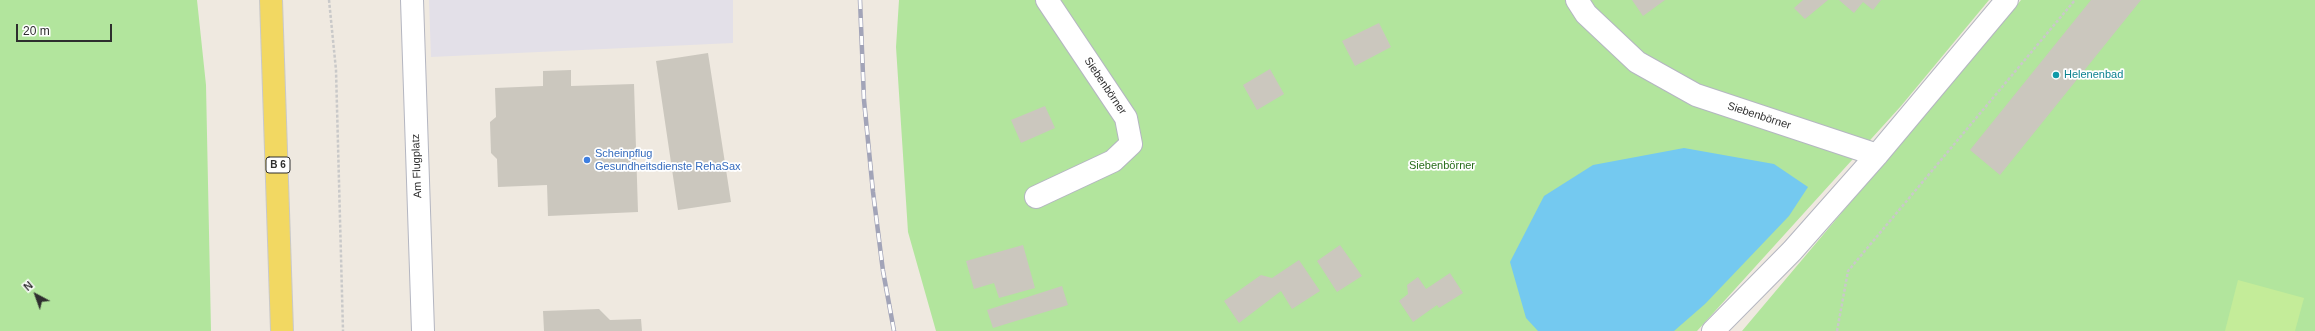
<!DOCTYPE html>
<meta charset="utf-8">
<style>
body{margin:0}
#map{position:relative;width:2315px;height:331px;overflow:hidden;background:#efe9e0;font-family:Arial,sans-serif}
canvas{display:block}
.north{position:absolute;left:16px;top:275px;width:40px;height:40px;-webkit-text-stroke:3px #fff;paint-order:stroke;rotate:319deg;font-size:11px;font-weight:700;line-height:16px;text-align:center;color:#2e2e2e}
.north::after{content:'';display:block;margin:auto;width:14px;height:18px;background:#2e2e2e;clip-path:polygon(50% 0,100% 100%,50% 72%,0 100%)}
.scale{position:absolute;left:16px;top:24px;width:96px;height:18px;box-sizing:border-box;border:2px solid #2e2e2e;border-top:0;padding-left:5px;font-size:12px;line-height:14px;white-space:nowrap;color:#2e2e2e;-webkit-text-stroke:3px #fff;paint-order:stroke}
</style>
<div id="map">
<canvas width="2315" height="331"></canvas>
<div class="north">N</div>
<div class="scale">20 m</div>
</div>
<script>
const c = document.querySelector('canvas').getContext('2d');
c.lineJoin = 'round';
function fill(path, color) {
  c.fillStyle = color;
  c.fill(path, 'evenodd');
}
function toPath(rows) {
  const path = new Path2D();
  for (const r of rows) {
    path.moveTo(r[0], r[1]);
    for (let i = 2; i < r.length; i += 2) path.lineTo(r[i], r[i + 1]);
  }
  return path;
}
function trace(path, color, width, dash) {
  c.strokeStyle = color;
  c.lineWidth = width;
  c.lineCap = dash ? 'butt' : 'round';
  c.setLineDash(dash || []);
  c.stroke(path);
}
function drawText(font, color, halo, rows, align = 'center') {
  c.font = font + ' Arial,sans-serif';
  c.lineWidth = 3.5;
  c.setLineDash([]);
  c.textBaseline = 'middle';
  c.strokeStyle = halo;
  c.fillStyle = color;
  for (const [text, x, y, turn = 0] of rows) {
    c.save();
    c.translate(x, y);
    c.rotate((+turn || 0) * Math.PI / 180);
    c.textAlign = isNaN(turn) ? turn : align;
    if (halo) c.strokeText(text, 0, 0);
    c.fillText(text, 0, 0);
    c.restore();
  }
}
fill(toPath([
 [429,0,733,0,733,43,431,57]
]), '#e3e0e8');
fill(toPath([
 [0,0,197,0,206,85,211,331,0,331],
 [899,0,1989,0,1901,106,1697,331,936,331,908,232,896,47],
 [2021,0,2315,0,2315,331,1742,331]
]), '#b2e59d');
fill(toPath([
 [2238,280,2304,298,2295,331,2225,331]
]), '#c4ec99');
fill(toPath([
 [1684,148,1774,164,1808,187,1789,216,1705,304,1674,331,1538,331,1526,318,1510,262,1544,196,1593,165]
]), '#74c9f0');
fill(toPath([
 [1632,0,1665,0,1643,16],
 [1803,0,1828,0,1805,19,1794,8],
 [1839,0,1881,0,1873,10,1863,2,1854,13],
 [2091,0,2141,0,2000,175,1970,150],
 [1379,23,1391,47,1355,66,1342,41],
 [708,53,731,202,678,210,656,61],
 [1270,69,1284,94,1257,110,1243,85],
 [571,70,571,86,634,84,638,212,548,216,547,185,498,187,497,159,491,153,490,122,496,117,495,88,543,86,543,71],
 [1045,106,1055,128,1021,143,1011,120],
 [1023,245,1035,288,999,298,994,283,974,289,966,261],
 [1340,245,1362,276,1337,292,1317,261],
 [1299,260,1320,291,1292,309,1281,291,1239,323,1224,301,1261,275,1272,278],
 [1450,273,1463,293,1439,308,1437,305,1413,322,1399,301,1408,294,1407,285,1418,277,1426,289],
 [1062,286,1068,305,993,328,987,310],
 [599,309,610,320,641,319,642,331,544,331,543,311]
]), '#cbc7be');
const minor = toPath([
 [412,0,423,331],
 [1577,0,1586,14,1637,62,1696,95,1877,155],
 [1036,197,1113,161,1131,144,1126,118,1047,0],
 [1713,331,1792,251,1877,155,2007,0]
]);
const major = toPath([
 [271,0,282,331]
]);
trace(minor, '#b4b6c1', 24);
trace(major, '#c9c9c9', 24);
trace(toPath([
 [329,0,336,70,343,331],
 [1837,331,1848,271,2075,0]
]), '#c9c9c9', 2.5, [3, 2]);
trace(minor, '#fff', 22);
trace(major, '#f2d862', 22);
const rail = toPath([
 [860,0,864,100,873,192,883,271,894,331]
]);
trace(rail, '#a2a4b8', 4.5);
trace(rail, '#fff', 3, [9]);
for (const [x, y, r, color] of [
 [2056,75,4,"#0f9aa8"],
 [587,160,4,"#3f7fe0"]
]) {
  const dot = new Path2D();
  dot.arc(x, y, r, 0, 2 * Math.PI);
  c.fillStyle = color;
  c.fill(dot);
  trace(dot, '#fff', 1.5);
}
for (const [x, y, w] of [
 [278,165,24]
]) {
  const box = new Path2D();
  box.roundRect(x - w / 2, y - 8, w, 16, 3);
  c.fillStyle = '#fff';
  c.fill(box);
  trace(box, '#2e2e2e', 1);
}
drawText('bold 10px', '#2e2e2e', null, [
 ["B 6",278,165]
]);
drawText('11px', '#0d838f', '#fff', [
 ["Helenenbad",2064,75]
], 'left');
drawText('11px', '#2e2e2e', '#fff', [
 ["Siebenbörner",1105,86,56],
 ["Siebenbörner",1759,116,18],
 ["Am Flugplatz",417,166,-92]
]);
drawText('11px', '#366cbe', '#fff', [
 ["Scheinpflug",595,154],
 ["Gesundheitsdienste RehaSax",595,167]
], 'left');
drawText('11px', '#286d1b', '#fff', [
 ["Siebenbörner",1442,166]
]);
</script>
